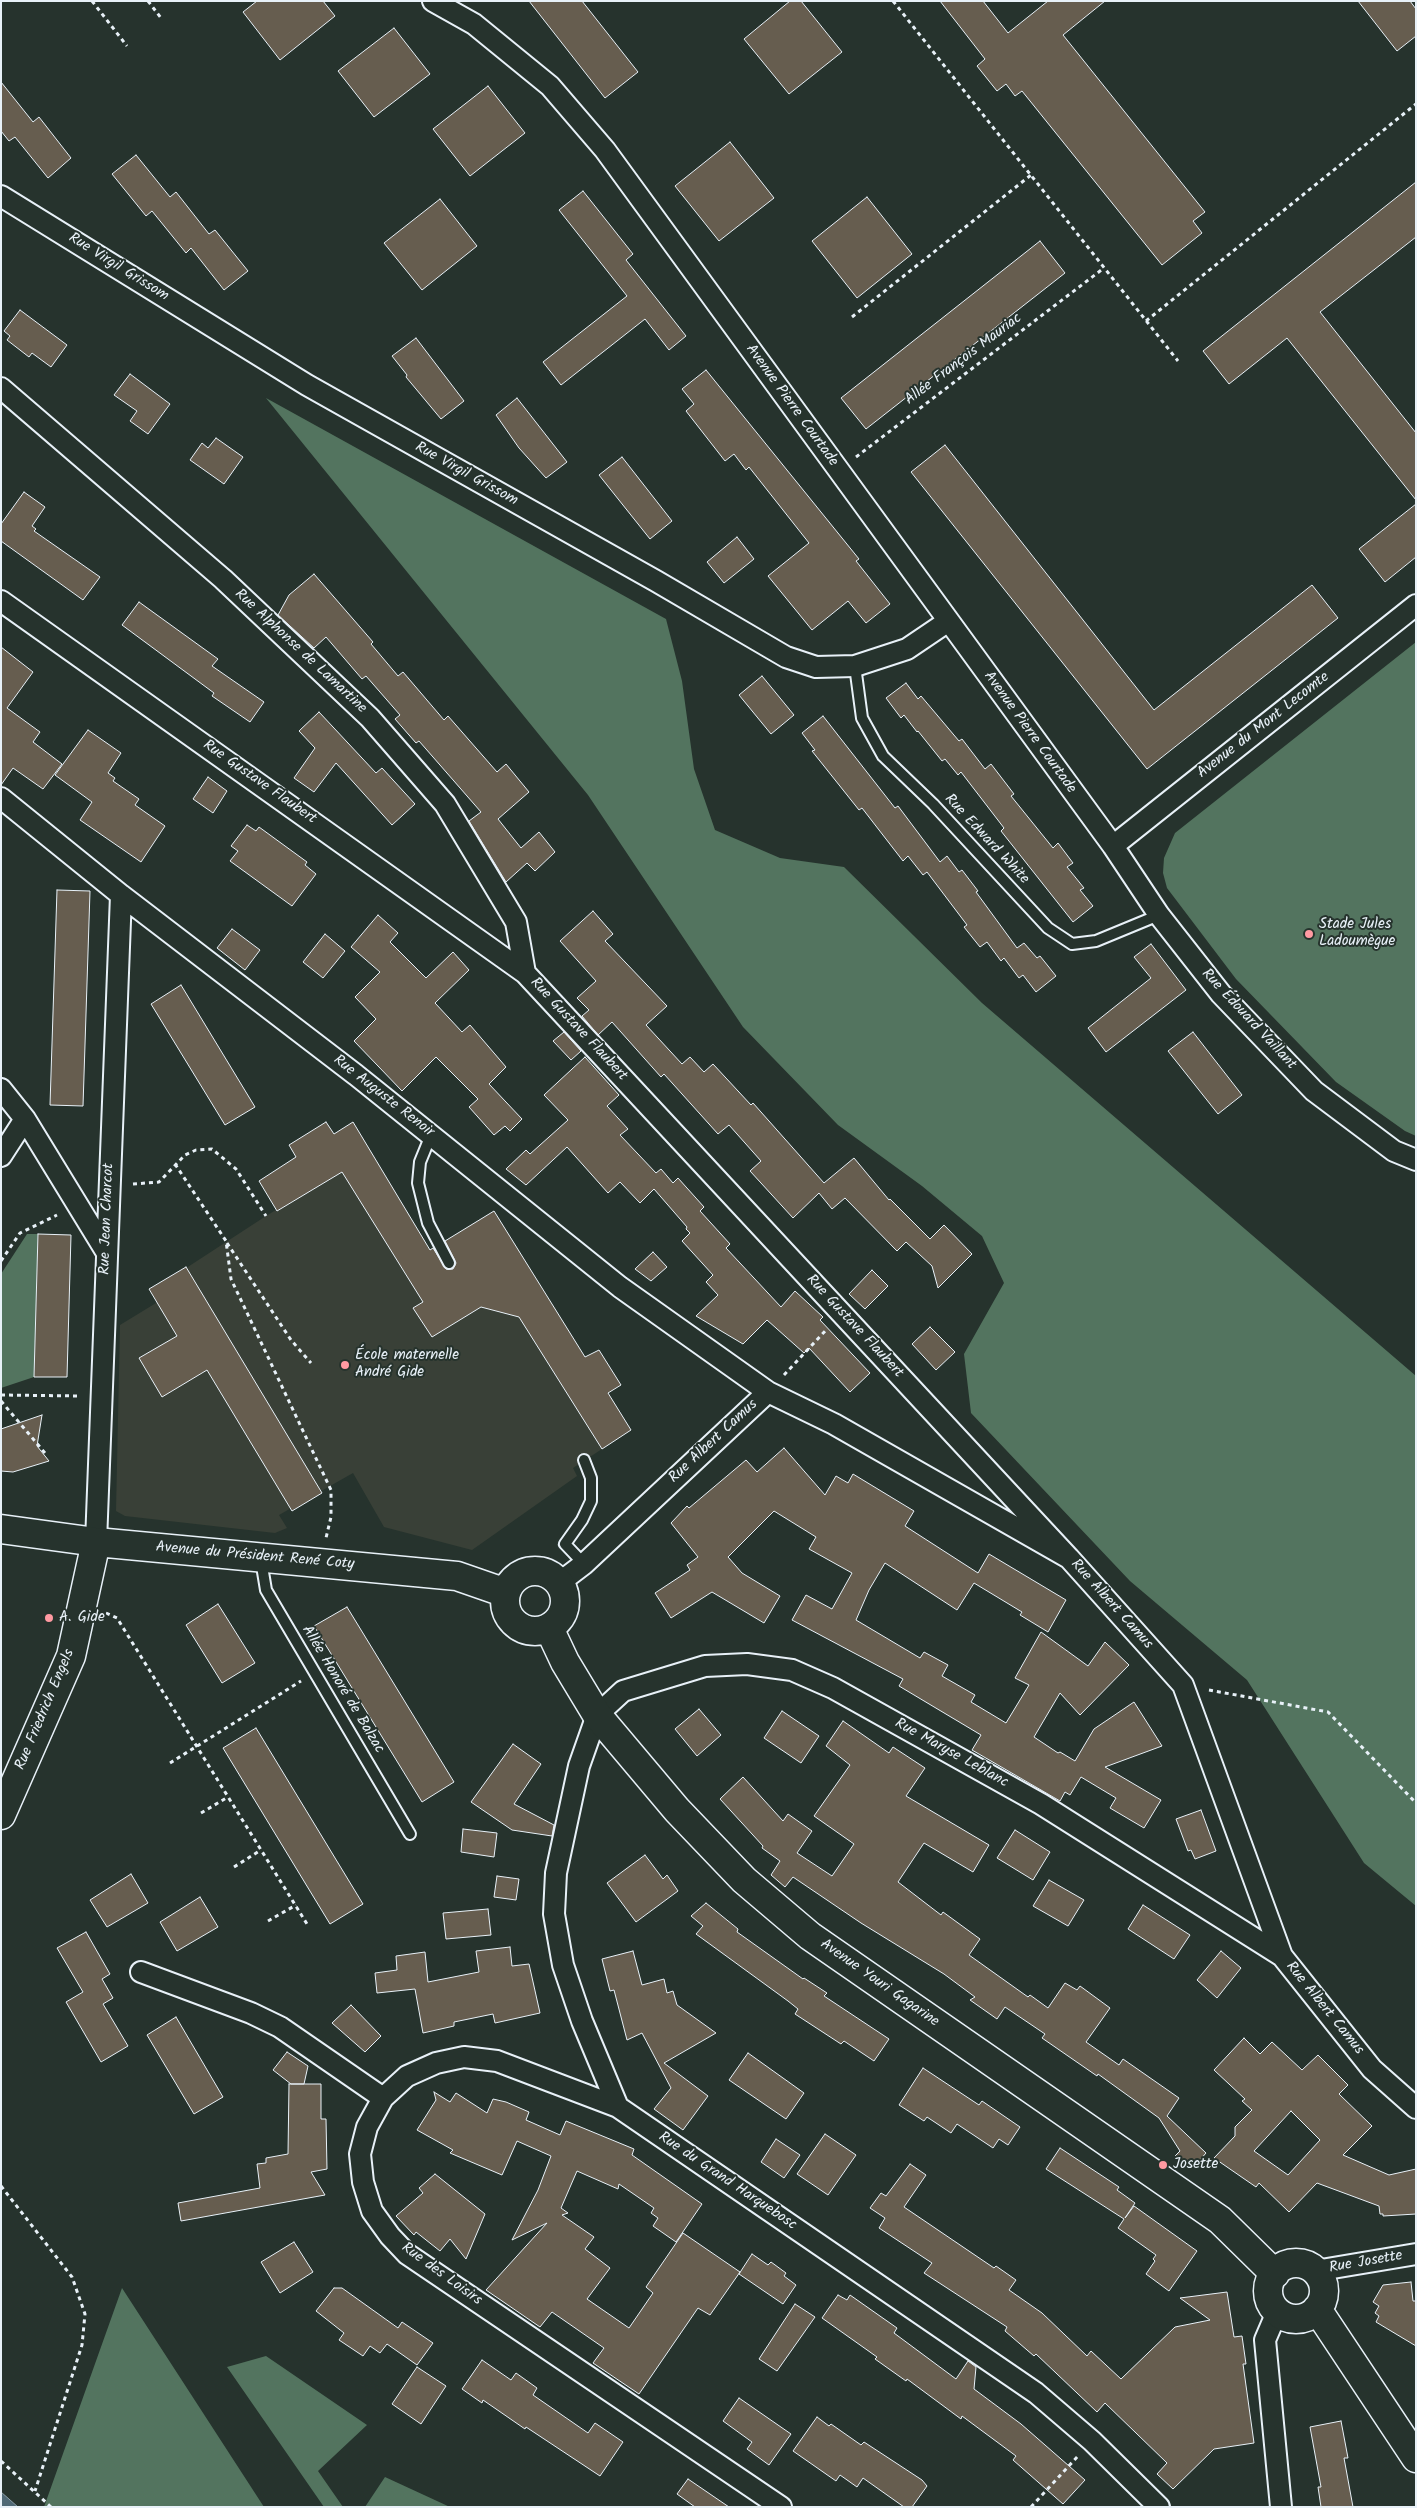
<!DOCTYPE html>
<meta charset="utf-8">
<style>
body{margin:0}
#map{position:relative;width:1417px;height:2508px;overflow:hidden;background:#26332d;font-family:Kalam,sans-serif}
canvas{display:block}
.frame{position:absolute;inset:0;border:2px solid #e8f1f8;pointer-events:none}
</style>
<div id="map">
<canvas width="1417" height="2508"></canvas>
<div class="frame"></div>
</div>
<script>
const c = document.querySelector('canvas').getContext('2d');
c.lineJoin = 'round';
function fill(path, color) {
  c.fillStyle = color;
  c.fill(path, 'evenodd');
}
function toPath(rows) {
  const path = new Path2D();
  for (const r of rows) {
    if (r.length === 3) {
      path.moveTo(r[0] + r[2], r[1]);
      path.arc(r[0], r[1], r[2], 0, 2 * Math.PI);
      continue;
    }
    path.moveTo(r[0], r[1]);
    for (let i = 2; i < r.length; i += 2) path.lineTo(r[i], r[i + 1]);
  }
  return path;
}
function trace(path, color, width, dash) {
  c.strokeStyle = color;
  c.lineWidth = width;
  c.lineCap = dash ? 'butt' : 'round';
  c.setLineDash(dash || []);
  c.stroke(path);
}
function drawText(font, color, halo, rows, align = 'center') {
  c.font = font + ' Kalam,sans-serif';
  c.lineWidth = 4;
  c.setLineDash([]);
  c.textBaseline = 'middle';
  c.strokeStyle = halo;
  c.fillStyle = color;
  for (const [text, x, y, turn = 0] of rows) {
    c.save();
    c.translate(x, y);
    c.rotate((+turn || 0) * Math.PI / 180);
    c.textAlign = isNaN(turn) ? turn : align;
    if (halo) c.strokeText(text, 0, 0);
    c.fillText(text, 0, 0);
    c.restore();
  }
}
fill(toPath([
 [365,1156,455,1295,512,1264,602,1449,573,1468,577,1476,472,1550,384,1527,353,1473,279,1515,287,1528,275,1533,125,1516,116,1511,120,1325,156,1303,154,1289,266,1216]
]), '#394037');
fill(toPath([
 [266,398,666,619,682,681,694,769,715,830,780,858,844,867,982,1003,1416,1376,1416,1906,1364,1863,1247,1680,1130,1581,971,1413,964,1354,1004,1283,982,1236,922,1186,838,1125,743,1027,588,795],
 [1416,642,1416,1136,1405,1131,1336,1082,1236,979,1167,888,1163,873,1164,858,1175,833],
 [27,1234,38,1234,34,1377,1,1388,1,1274],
 [122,2288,264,2507,44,2507],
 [266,2356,367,2425,318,2471,343,2507,324,2507,227,2367],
 [385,2477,450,2507,365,2507]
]), '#53745f');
const water = toPath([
 [1,2492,18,2507,1,2507,1,2492]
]);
fill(water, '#506975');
trace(water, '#8d9fa9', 1);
const building = toPath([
 [257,1,323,1,335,16,280,60,243,12,257,1],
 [529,1,582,1,638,72,605,98,529,1],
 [790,1,801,1,842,52,789,94,744,39,790,1],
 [940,1,983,1,1008,33,1048,1,1105,1,1063,35,1205,212,1193,221,1202,233,1162,265,1022,91,1015,96,1006,84,997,91,977,66,985,59,940,1],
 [1358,1,1410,1,1416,9,1416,36,1397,51,1358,1],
 [394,28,430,74,374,117,338,71,394,28],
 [1,82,33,122,39,117,71,158,48,178,15,137,9,141,1,131,1,82],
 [488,86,525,133,470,176,433,129,488,86],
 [730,142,774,198,719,241,675,186,730,142],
 [136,155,170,197,176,192,209,234,215,230,248,271,224,290,191,248,186,253,152,211,146,216,112,174,136,155],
 [1416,182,1416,237,1320,312,1416,433,1416,500,1287,338,1229,384,1203,351,1416,182],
 [583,191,633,254,626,260,686,336,669,350,645,319,561,385,543,362,627,296,559,210,583,191],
 [867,197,912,254,857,298,812,241,867,197],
 [440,199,477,246,422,290,384,243,440,199],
 [1040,241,1065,273,866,429,841,398,1040,241],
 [20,310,67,345,51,367,32,353,29,357,7,340,10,336,4,331,20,310],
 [416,338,464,401,441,419,406,377,407,375,392,356,416,338],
 [706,370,859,559,856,561,890,604,866,623,848,601,812,630,768,576,809,543,749,467,746,470,734,454,725,461,686,411,694,404,682,389,706,370],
 [130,374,170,404,148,434,130,421,137,411,114,395,130,374],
 [517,398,567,462,546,478,519,448,496,415,517,398],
 [216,438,243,457,224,484,190,460,202,443,208,448,216,438],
 [945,445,1154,710,1312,585,1338,618,1147,769,911,472,945,445],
 [622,457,672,521,650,539,599,475,622,457],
 [24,492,45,507,32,526,36,529,34,531,100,577,83,600,1,541,1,524,24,492],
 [1416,504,1416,557,1385,582,1359,549,1416,504],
 [737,537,754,559,724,583,707,562,737,537],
 [314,574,373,642,371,644,398,676,403,672,444,720,448,716,497,772,506,764,529,792,498,819,521,848,539,832,555,852,535,871,527,863,506,882,469,821,481,812,419,741,416,743,395,719,400,715,366,676,362,679,326,637,314,648,278,615,289,595,314,574],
 [139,602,218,659,212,666,264,702,250,722,212,696,214,693,122,625,139,602],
 [1,647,33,672,7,708,40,732,33,742,62,764,43,789,13,768,1,785,1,647],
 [762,676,794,715,771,734,739,695,762,676],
 [906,683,918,699,921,696,959,741,962,739,985,769,991,764,1014,794,1011,796,1053,848,1058,843,1073,863,1067,867,1084,888,1080,890,1093,906,1073,922,1001,831,1004,828,961,772,958,775,945,759,942,761,918,731,917,732,904,715,901,718,886,698,906,683],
 [319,712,376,773,382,768,415,804,392,825,336,763,314,792,294,778,315,748,299,731,319,712],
 [823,716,895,808,898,806,940,862,947,856,959,872,962,870,978,891,976,892,1017,948,1024,943,1037,958,1040,956,1056,976,1036,992,1023,975,1019,978,1004,958,1001,961,987,942,980,947,964,927,967,925,927,872,923,875,908,856,903,861,862,808,859,810,812,751,815,750,802,733,823,716],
 [88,730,121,753,108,773,115,778,113,781,139,799,135,805,165,826,141,862,80,820,92,802,55,775,88,730],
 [208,777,227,791,213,813,193,799,208,777],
 [247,825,256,831,259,827,307,862,305,865,316,874,292,906,230,861,238,851,231,846,247,825],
 [57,890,90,891,83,1106,50,1105,57,890],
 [593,911,613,934,605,941,667,1006,646,1025,682,1064,690,1057,704,1072,713,1064,751,1105,753,1103,824,1183,854,1158,889,1200,890,1199,930,1239,944,1225,972,1254,938,1288,932,1266,906,1242,897,1251,845,1198,832,1209,819,1193,793,1218,750,1171,761,1161,729,1125,718,1134,664,1074,661,1077,612,1022,598,1035,582,1016,589,1010,577,998,596,981,560,941,593,911],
 [378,915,398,933,390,942,426,978,453,952,469,970,435,1003,462,1032,470,1025,506,1067,489,1084,522,1119,510,1131,505,1126,494,1135,469,1107,478,1099,436,1057,402,1091,354,1041,376,1019,355,997,380,972,351,947,378,915],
 [232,929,260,950,245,970,217,948,232,929],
 [325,934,345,951,323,978,303,962,325,934],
 [1151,944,1186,990,1106,1052,1088,1028,1151,978,1134,957,1151,944],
 [181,985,255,1107,225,1125,151,1004,181,985],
 [564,1032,581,1051,571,1060,553,1041,564,1032],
 [1193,1032,1242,1095,1218,1114,1168,1051,1193,1032],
 [585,1057,619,1095,607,1106,628,1129,620,1135,656,1173,661,1169,673,1183,678,1178,704,1207,700,1211,730,1244,726,1248,781,1307,795,1291,823,1317,820,1320,870,1373,850,1392,809,1348,804,1353,767,1320,743,1344,696,1316,718,1295,706,1282,713,1275,682,1241,690,1233,686,1229,687,1227,654,1189,640,1203,620,1182,608,1193,567,1147,526,1185,506,1169,526,1150,530,1154,568,1120,544,1095,585,1057],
 [326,1122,334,1134,353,1122,430,1250,433,1248,446,1269,453,1269,456,1263,445,1241,494,1211,585,1357,599,1350,621,1385,608,1393,631,1430,602,1449,519,1317,481,1307,432,1337,413,1308,423,1302,342,1172,277,1211,259,1181,296,1157,289,1145,326,1122],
 [38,1234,71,1235,67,1377,34,1377,38,1234],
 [653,1252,667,1267,651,1281,635,1269,653,1252],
 [186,1267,322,1493,292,1511,207,1370,162,1397,139,1358,177,1336,149,1289,186,1267],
 [872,1270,888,1286,865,1309,849,1294,872,1270],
 [930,1327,955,1352,936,1370,912,1344,930,1327],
 [42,1415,37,1446,49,1461,13,1472,1,1471,1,1429,42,1415],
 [784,1448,825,1495,836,1476,848,1483,853,1474,914,1511,905,1526,978,1573,989,1554,1066,1600,1048,1632,1020,1615,1022,1612,974,1583,957,1610,885,1563,869,1590,856,1620,920,1658,924,1652,948,1665,942,1676,975,1695,971,1702,1006,1723,1029,1685,1015,1678,1041,1632,1088,1666,1105,1642,1129,1665,1080,1715,1060,1693,1034,1737,1058,1753,1060,1752,1075,1761,1094,1729,1134,1702,1162,1746,1105,1767,1161,1800,1144,1828,1110,1808,1116,1798,1081,1777,1070,1795,1065,1792,1060,1801,972,1750,981,1735,899,1686,903,1679,792,1620,806,1595,832,1609,852,1573,809,1549,816,1537,774,1511,728,1557,742,1573,780,1596,764,1623,712,1592,671,1618,655,1593,690,1570,687,1565,698,1557,671,1523,687,1506,689,1508,746,1460,757,1472,784,1448],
 [218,1604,255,1663,222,1683,186,1625,218,1604],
 [347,1607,454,1782,422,1802,314,1626,347,1607],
 [699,1709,721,1735,697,1756,675,1729,699,1709],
 [782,1711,819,1736,801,1763,764,1738,782,1711],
 [843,1721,889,1753,893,1747,925,1768,906,1796,989,1845,973,1872,924,1843,898,1882,941,1915,943,1912,980,1939,969,1955,1028,1997,1030,1995,1048,2008,1065,1983,1077,1990,1080,1986,1110,2008,1086,2042,1119,2065,1123,2059,1179,2098,1167,2116,1206,2153,1193,2168,1175,2156,1180,2151,1159,2118,1098,2074,1097,2076,1042,2038,1045,2034,1005,2007,997,2019,970,2000,975,1997,944,1974,861,1923,793,1877,785,1887,771,1875,780,1861,762,1848,763,1846,720,1799,743,1777,783,1821,788,1814,812,1831,797,1853,832,1876,854,1844,814,1816,850,1765,826,1746,843,1721],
 [256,1728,363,1904,330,1924,223,1748,256,1728],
 [513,1744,541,1764,514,1804,554,1825,552,1836,512,1830,471,1802,513,1744],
 [1201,1810,1216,1851,1195,1859,1191,1850,1188,1851,1176,1819,1201,1810],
 [463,1829,497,1833,494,1857,461,1852,463,1829],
 [1015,1830,1050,1852,1033,1880,997,1858,1015,1830],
 [645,1855,663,1879,667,1875,678,1891,636,1922,607,1883,645,1855],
 [131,1874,148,1903,107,1927,90,1900,131,1874],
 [497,1876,519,1879,516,1900,494,1897,497,1876],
 [1049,1880,1084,1900,1068,1926,1033,1906,1049,1880],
 [200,1897,218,1927,177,1951,160,1922,200,1897],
 [706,1903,738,1929,737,1932,803,1979,804,1978,827,1993,824,1996,889,2039,874,2061,844,2041,841,2044,795,2014,798,2009,788,2001,696,1934,703,1926,691,1916,706,1903],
 [1143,1905,1190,1935,1174,1959,1128,1929,1143,1905],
 [488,1909,491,1935,446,1939,443,1913,488,1909],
 [86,1932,110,1974,102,1979,113,1998,103,2004,128,2046,101,2062,66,2002,83,1992,57,1948,86,1932],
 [510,1947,512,1966,529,1964,540,2013,495,2023,493,2014,454,2022,454,2026,423,2033,415,1989,377,1993,375,1973,397,1970,396,1956,425,1952,428,1982,479,1972,476,1951,510,1947],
 [633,1951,642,1985,664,1979,667,1993,673,1991,677,2005,716,2033,664,2063,708,2096,683,2130,654,2109,671,2088,642,2033,627,2040,614,1990,610,1991,602,1959,633,1951],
 [1221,1951,1241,1968,1217,1998,1197,1980,1221,1951],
 [351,2005,381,2036,365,2052,332,2023,351,2005],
 [176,2017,223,2097,194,2114,147,2035,176,2017],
 [1244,2038,1260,2054,1272,2042,1302,2070,1318,2055,1348,2085,1339,2094,1372,2126,1343,2155,1389,2175,1416,2169,1416,2214,1383,2216,1383,2214,1380,2214,1379,2206,1317,2183,1289,2212,1259,2183,1256,2187,1214,2158,1235,2136,1235,2127,1252,2110,1242,2101,1245,2099,1214,2070,1244,2038],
 [1291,2111,1320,2140,1288,2175,1254,2151,1291,2111],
 [287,2052,308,2066,304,2084,291,2084,273,2070,287,2052],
 [748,2053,804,2093,786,2119,729,2080,748,2053],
 [923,2068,979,2105,982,2101,1020,2127,1008,2145,999,2139,993,2148,957,2124,951,2133,927,2117,924,2121,899,2105,923,2068],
 [289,2084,321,2084,321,2119,326,2119,327,2169,311,2172,325,2195,181,2221,178,2203,260,2188,257,2164,266,2163,266,2158,288,2154,289,2084],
 [434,2092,450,2102,456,2093,487,2113,493,2099,506,2102,529,2112,526,2120,560,2135,566,2121,634,2149,632,2155,702,2204,676,2242,653,2226,658,2218,651,2213,654,2208,619,2184,618,2189,577,2171,561,2208,568,2213,562,2215,594,2237,585,2249,610,2268,587,2299,629,2328,653,2293,646,2287,683,2233,740,2272,710,2315,698,2308,639,2394,593,2363,604,2348,552,2312,540,2327,486,2290,547,2223,512,2240,538,2190,551,2156,517,2141,502,2175,450,2153,453,2150,417,2130,436,2100,434,2092],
 [825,2134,856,2155,828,2195,797,2174,825,2134],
 [776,2139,800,2155,784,2178,761,2162,776,2139],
 [1060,2148,1119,2187,1117,2190,1135,2203,1125,2218,1134,2206,1197,2251,1169,2291,1146,2274,1155,2261,1153,2259,1156,2255,1118,2228,1124,2219,1046,2169,1060,2148],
 [910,2164,926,2175,904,2207,994,2268,996,2266,1016,2280,1009,2290,1042,2313,1087,2356,1091,2351,1121,2379,1175,2327,1210,2320,1180,2298,1227,2292,1234,2337,1242,2336,1246,2364,1243,2364,1254,2443,1214,2449,1173,2489,1157,2474,1167,2463,1105,2403,1097,2412,1036,2354,1034,2356,1005,2331,1007,2327,924,2273,932,2263,879,2228,885,2218,870,2208,881,2193,886,2196,910,2164],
 [435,2174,485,2214,466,2259,450,2239,440,2251,416,2232,414,2235,396,2216,423,2193,419,2188,435,2174],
 [294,2242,313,2272,280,2293,261,2262,294,2242],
 [752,2254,768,2265,771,2262,786,2273,784,2276,796,2285,783,2304,739,2274,752,2254],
 [1411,2282,1413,2301,1416,2301,1416,2346,1376,2322,1379,2316,1375,2313,1379,2306,1373,2302,1383,2285,1411,2282],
 [334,2288,342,2288,398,2328,402,2322,433,2343,417,2365,387,2344,380,2353,370,2346,363,2356,339,2340,344,2333,316,2311,334,2288],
 [838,2295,847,2300,850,2295,897,2328,894,2333,956,2379,968,2361,976,2367,974,2389,1021,2424,1085,2480,1063,2504,1013,2460,1016,2456,962,2416,961,2419,907,2379,906,2381,875,2359,877,2357,822,2318,838,2295],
 [795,2304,815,2317,777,2371,759,2359,795,2304],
 [482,2360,511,2380,516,2373,537,2388,533,2395,588,2433,595,2423,623,2442,600,2476,526,2427,525,2429,483,2400,482,2403,462,2389,482,2360],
 [417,2367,446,2386,421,2424,392,2404,417,2367],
 [739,2398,791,2434,769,2465,747,2449,752,2442,723,2421,739,2398],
 [817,2417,829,2426,831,2424,861,2445,864,2442,922,2480,927,2486,912,2507,904,2507,863,2478,857,2487,840,2475,836,2481,793,2451,817,2417],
 [1341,2421,1348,2458,1344,2458,1353,2507,1321,2507,1318,2487,1321,2487,1310,2427,1341,2421],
 [688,2479,729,2507,695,2507,677,2494,688,2479]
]);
fill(building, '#665d4f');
trace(building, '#e8f1f8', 1);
const lane = toPath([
 [855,666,862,718,883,756,933,804,1048,928,1072,944,1096,941,1159,915],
 [431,1135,420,1162,418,1183,428,1223,449,1263],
 [584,1460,591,1478,591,1501,582,1520,565,1544,584,1564],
 [261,1560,266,1590,410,1834]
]);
const street = toPath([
 [433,1,474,24,550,86,605,150,1113,846,1159,915,1221,994,1314,1091,1394,1151,1416,1160],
 [1,196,307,385,656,581,786,657,816,667,855,666,907,649,947,622],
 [1,388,223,579,370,718,445,804,516,922,525,973],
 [1,601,525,973,1069,1558],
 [1,798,121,895,356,1075,620,1287,768,1392],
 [1113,846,1416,605],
 [1,1089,25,1119,107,1253],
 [1,1156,25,1119],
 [96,1542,121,895],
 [559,1583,584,1564,768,1392,834,1424,1069,1558,1183,1685,1282,1956,1372,2069,1416,2108],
 [141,1972,251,2013,280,2027,383,2098],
 [618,2107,497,2061,464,2057,436,2063,407,2076,383,2098,367,2127,360,2154,363,2182,372,2211,390,2236,407,2254,781,2507],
 [1315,2271,1416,2254],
 [1277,2312,1265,2340,1281,2507],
 [1159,2507,1092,2441,1036,2393,618,2107,582,2021,563,1965,554,1914,556,1873,579,1766,597,1715,623,1691,705,1666,747,1664,792,1670,833,1688,1041,1804,1282,1956]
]);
const secondary = toPath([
 [1,1529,96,1542,457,1576,506,1593],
 [535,1601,30],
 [549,1628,565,1662,597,1715,677,1810,744,1880,810,1936,1220,2220,1275,2274],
 [1,1815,71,1656,96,1542],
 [1296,2291,28],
 [1317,2309,1416,2458]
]);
trace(lane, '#e8f1f8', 14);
trace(street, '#e8f1f8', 24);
trace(secondary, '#e8f1f8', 31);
trace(toPath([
 [92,1,127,46],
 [148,1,161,18],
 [893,1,1178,361],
 [852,317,1031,175],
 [1146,321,1416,104],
 [856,457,1104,268],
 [175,1164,226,1241,231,1279,331,1490,331,1517,326,1538],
 [133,1184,159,1182,185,1155,196,1150,212,1149,236,1169,266,1216],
 [227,1243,291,1340,311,1363],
 [1,1261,20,1233,57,1215],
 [784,1375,827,1329],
 [1,1395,81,1396],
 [1,1401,45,1453],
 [106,1613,117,1618,307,1924],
 [1209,1690,1328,1712,1416,1803],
 [170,1763,301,1681],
 [201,1813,228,1797],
 [234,1867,261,1850],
 [268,1921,296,1905],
 [1,2186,72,2277,85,2314,82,2345,35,2491],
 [1,2461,51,2507],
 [1031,2507,1078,2456]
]), '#e8f1f8', 3, [4, 4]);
trace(lane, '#26332d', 10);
trace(street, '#26332d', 20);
trace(secondary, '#26332d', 28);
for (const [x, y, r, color] of [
 [1309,934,5,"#ff9aa2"],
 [345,1365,5,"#ff9aa2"],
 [49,1618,5,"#ff9aa2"],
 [1163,2165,5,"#ff9aa2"]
]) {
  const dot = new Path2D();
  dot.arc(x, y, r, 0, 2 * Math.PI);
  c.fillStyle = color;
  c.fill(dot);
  trace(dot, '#26332d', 2);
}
drawText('15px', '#e8f1f8', '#26332d', [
 ["Rue Virgil Grissom",118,268,32],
 ["Allée François Mauriac",964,360,-37],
 ["Avenue Pierre Courtade",791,406,54],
 ["Rue Virgil Grissom",466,475,29],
 ["Rue Alphonse de Lamartine",300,652,43],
 ["Avenue du Mont Lecomte",1264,726,-38],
 ["Avenue Pierre Courtade",1029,733,54],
 ["Rue Gustave Flaubert",259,783,35],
 ["Rue Edward White",986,840,47],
 ["Rue Édouard Vaillant",1248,1020,47],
 ["Rue Gustave Flaubert",578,1030,47],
 ["Rue Auguste Renoir",383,1097,38],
 ["Rue Jean Charcot",108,1219,-88],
 ["Rue Gustave Flaubert",854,1327,47],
 ["Rue Albert Camus",714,1442,-43],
 ["Avenue du Président René Coty",255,1557,5],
 ["Rue Albert Camus",1111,1605,48],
 ["Allée Honoré de Balzac",342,1690,59],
 ["Rue Friedrich Engels",46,1710,-67],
 ["Rue Maryse Leblanc",951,1754,29],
 ["Avenue Youri Gagarine",879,1984,35],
 ["Rue Albert Camus",1324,2009,51],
 ["Rue du Grand Harquebosc",727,2182,34],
 ["Rue Josette",1366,2263,-10],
 ["Rue des Loisirs",441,2275,36]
]);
drawText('15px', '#e8f1f8', '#26332d', [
 ["Stade Jules",1319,925],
 ["Ladoumègue",1319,942],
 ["École maternelle",355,1356],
 ["André Gide",355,1373],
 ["A. Gide",59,1618],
 ["Josette",1173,2165]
], 'left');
</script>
